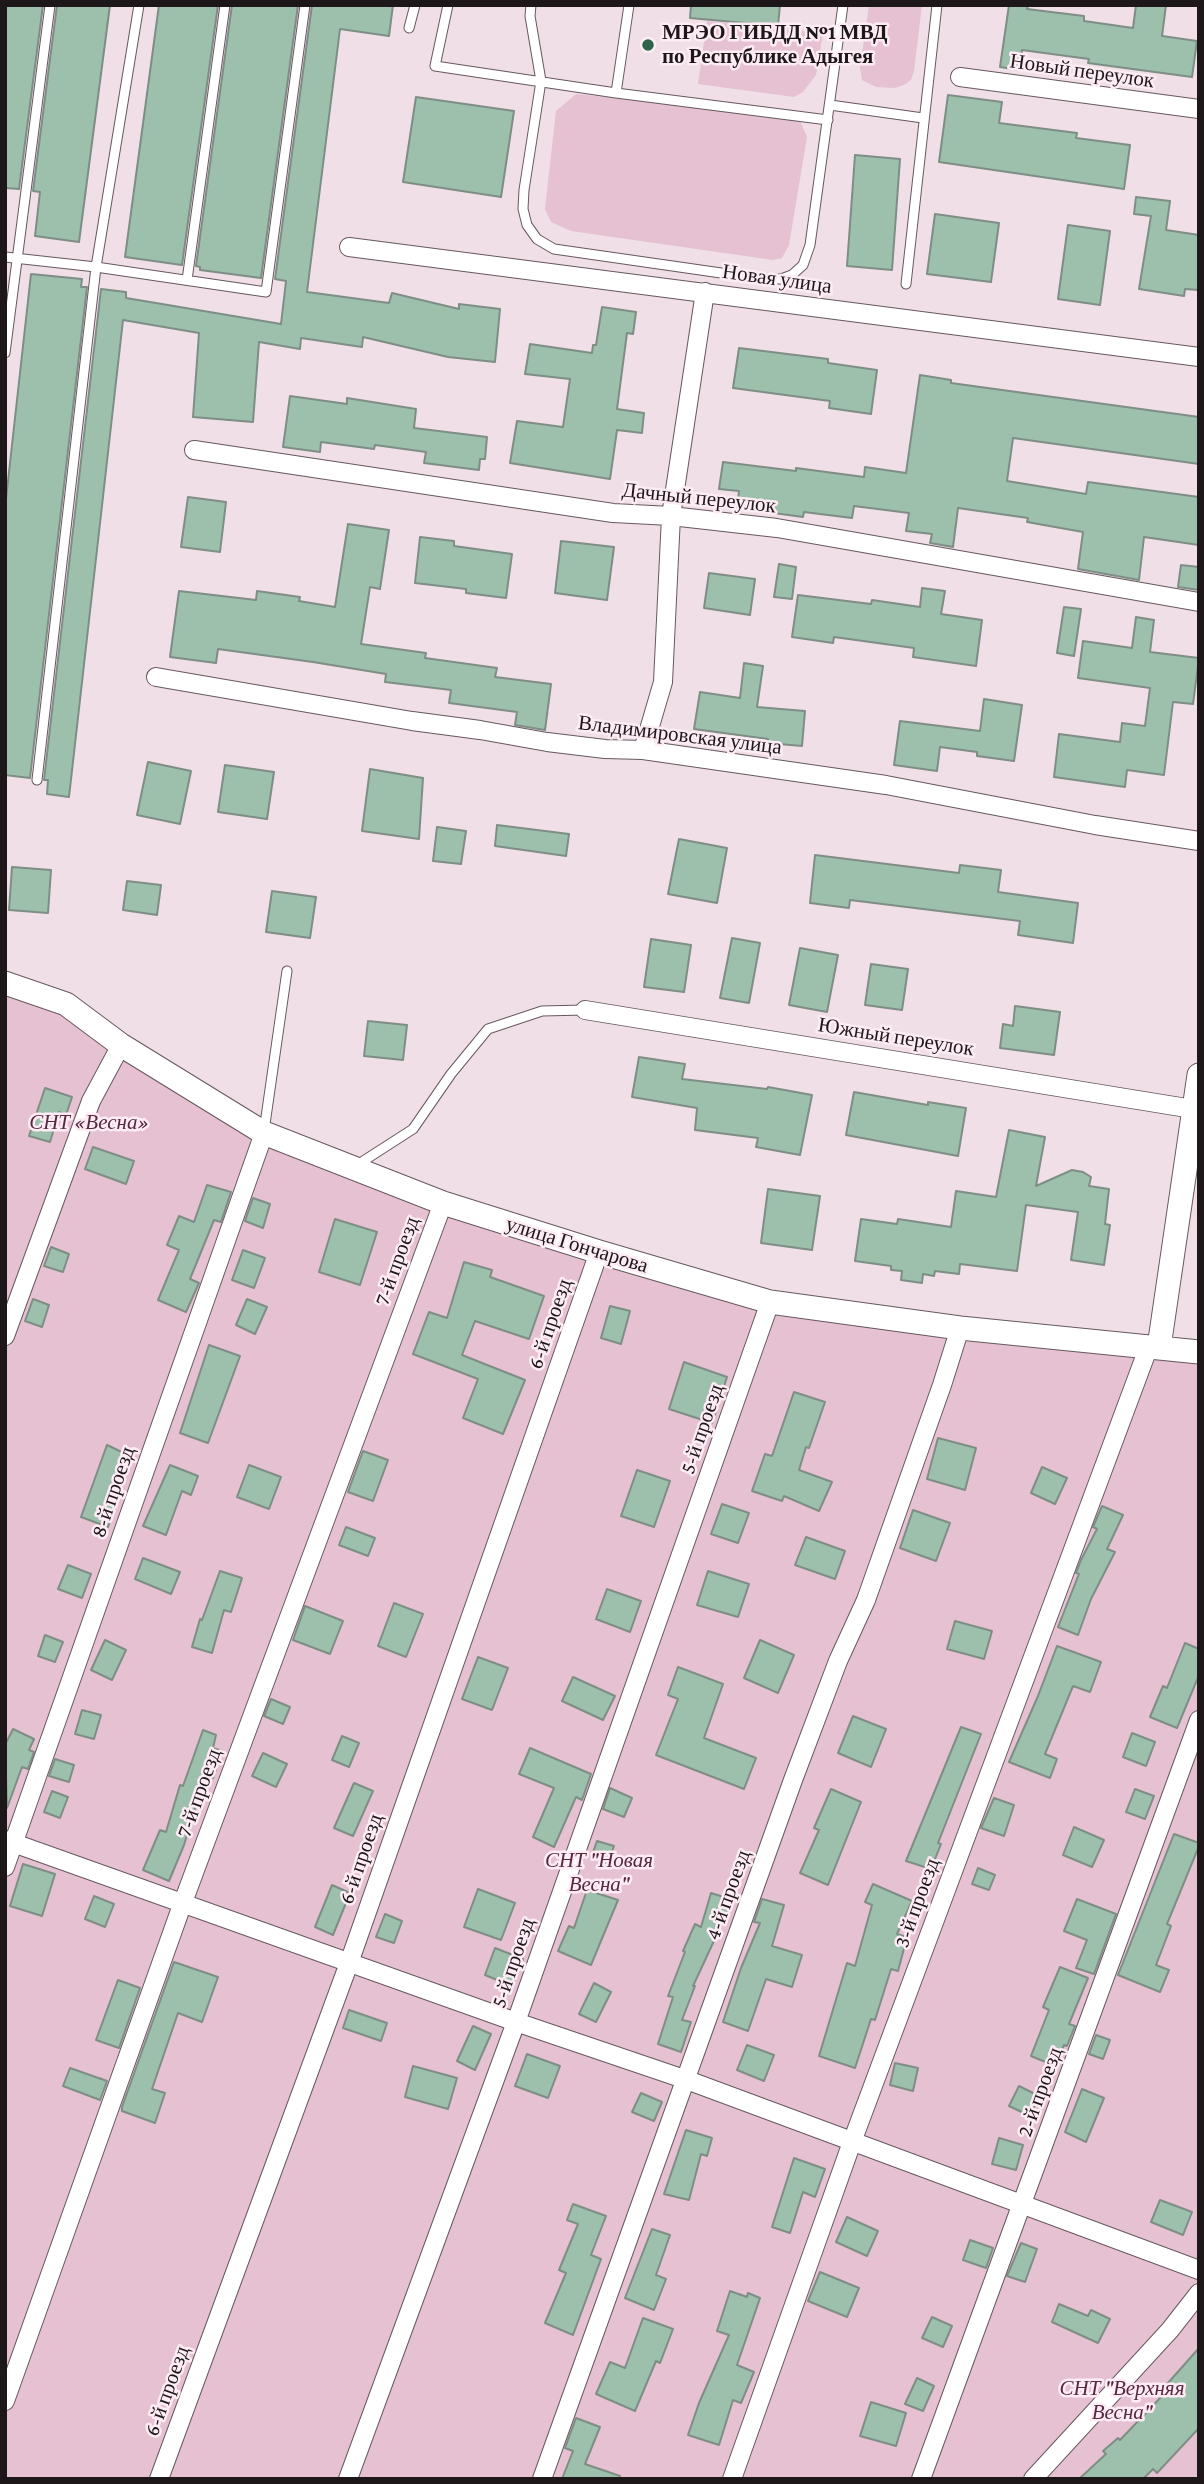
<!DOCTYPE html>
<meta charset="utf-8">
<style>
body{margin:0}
#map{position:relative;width:1204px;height:2484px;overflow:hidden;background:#f0dfe7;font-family:"Crimson Pro",serif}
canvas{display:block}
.frame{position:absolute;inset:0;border:7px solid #1d171a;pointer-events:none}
</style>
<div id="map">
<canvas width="1204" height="2484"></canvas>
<div class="frame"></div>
</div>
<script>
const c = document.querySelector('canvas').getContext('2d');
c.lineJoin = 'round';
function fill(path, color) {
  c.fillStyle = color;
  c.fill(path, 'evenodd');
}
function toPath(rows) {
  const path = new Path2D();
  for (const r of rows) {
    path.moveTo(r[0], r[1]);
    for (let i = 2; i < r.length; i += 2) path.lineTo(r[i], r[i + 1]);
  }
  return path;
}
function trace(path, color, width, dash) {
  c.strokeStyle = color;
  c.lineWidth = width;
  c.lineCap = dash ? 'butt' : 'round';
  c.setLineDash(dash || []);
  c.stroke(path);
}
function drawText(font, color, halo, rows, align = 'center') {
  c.font = font + ' "Crimson Pro",serif';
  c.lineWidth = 5;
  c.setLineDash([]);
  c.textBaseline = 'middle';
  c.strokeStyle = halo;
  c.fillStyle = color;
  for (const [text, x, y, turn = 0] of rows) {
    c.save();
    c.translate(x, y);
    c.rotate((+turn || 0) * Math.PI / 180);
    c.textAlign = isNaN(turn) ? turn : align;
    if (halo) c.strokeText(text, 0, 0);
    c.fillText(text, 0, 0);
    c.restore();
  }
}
fill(toPath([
 [869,5,922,5,914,71,911,80,904,85,895,88,876,87,862,80,860,67],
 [707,21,823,33,816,75,803,92,794,97,698,84],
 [576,94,798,116,807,137,789,245,782,258,773,260,571,231,551,222,545,209,556,111],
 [5,983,66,1004,264,1133,770,1302,1199,1352,1199,2479,5,2479]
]), '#e5c1d1');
const building = toPath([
 [5,5,43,5,19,189,5,188,5,5],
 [57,5,110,5,79,242,35,236,40,192,33,191,57,5],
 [159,5,218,5,182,265,125,257,159,5],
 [232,5,298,5,261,278,200,270,200,267,196,266,232,5],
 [312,5,393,5,389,36,340,29,307,292,389,303,392,293,459,309,459,304,500,309,495,362,448,357,363,337,362,347,301,338,300,349,259,342,253,422,193,417,199,333,123,320,69,797,47,794,48,780,44,780,101,289,126,292,126,298,281,324,286,281,275,279,312,5],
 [691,5,780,5,778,26,690,18,691,5],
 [1009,5,1028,5,1027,9,1084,16,1084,21,1133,28,1136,5,1166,5,1162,36,1197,41,1192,77,1088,63,1089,59,1022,50,1019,70,1000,67,1009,5],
 [948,95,1002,102,999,123,1077,133,1076,138,1130,145,1124,189,939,162,948,95],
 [416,97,514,111,501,197,403,182,416,97],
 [855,155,900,159,892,270,847,266,855,155],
 [1136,197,1170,201,1166,230,1199,235,1199,290,1185,289,1184,296,1139,289,1151,216,1134,214,1136,197],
 [935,214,999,223,991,282,927,274,935,214],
 [1068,225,1110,231,1100,305,1058,299,1068,225],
 [31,274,82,279,81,287,87,287,30,778,5,775,5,508,31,274],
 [602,307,636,312,633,334,627,333,617,409,644,413,642,433,617,430,610,479,510,463,517,421,563,427,570,379,525,374,530,344,592,353,593,345,596,345,602,307],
 [739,348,828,359,828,363,877,370,871,414,829,408,830,401,733,388,739,348],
 [920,375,951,380,951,383,1199,417,1199,464,1013,438,1007,481,1086,494,1088,482,1199,497,1199,545,1144,537,1139,580,1078,569,1083,532,1027,522,1028,518,958,508,953,547,930,543,932,534,906,531,909,513,854,506,852,518,804,512,803,517,737,508,739,491,719,489,723,462,796,471,796,468,864,477,865,467,906,473,920,375],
 [290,396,347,404,347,398,416,409,414,428,487,437,485,459,480,459,479,470,424,463,426,452,375,445,374,449,321,442,320,452,283,447,290,396],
 [188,497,226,502,220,552,181,547,188,497],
 [348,524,389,530,380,589,370,587,361,644,426,653,425,658,497,668,495,677,551,684,545,730,515,725,517,712,449,703,451,690,385,682,386,674,313,662,218,649,216,663,170,657,179,591,256,600,257,591,300,597,299,601,335,607,348,524],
 [420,537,454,541,454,546,512,554,506,598,466,593,466,589,415,583,420,537],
 [561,541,614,547,607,600,555,593,561,541],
 [779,564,796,567,792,599,774,597,779,564],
 [1181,565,1199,567,1199,590,1178,587,1181,565],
 [709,573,755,579,750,615,704,608,709,573],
 [922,588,945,591,941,614,982,620,976,666,913,657,914,648,834,637,833,643,792,637,798,595,871,604,872,600,920,607,922,588],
 [1064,607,1081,609,1074,656,1057,653,1064,607],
 [1136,617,1154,620,1150,652,1199,658,1193,704,1173,702,1164,775,1127,770,1125,787,1054,777,1059,734,1120,742,1122,723,1145,726,1150,688,1078,678,1083,641,1132,648,1136,617],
 [744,663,763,666,757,707,805,711,802,746,768,743,768,739,694,729,700,692,740,698,744,663],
 [984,699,1022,705,1014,761,977,756,977,752,940,747,937,771,894,765,900,721,980,731,984,699],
 [148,762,191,771,180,824,137,815,148,762],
 [225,765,274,772,267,819,218,812,225,765],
 [370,769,423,778,419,839,362,831,370,769],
 [497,825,569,834,566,856,495,846,497,825],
 [437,827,466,831,461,864,433,861,437,827],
 [679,839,727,848,717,903,668,894,679,839],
 [815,855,959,873,960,865,1001,870,998,892,1078,903,1073,943,1018,935,1020,921,850,900,849,908,810,903,815,855],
 [12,867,51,870,48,913,9,910,12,867],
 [127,881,161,885,157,915,123,910,127,881],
 [272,891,316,897,310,938,266,932,272,891],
 [732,938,760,943,749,1003,720,998,732,938],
 [651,939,691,945,684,992,644,987,651,939],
 [800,948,838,955,827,1012,789,1005,800,948],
 [871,964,908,969,902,1010,865,1005,871,964],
 [1015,1006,1060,1012,1054,1055,1000,1048,1003,1024,1013,1026,1015,1006],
 [368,1021,407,1025,403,1060,364,1056,368,1021],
 [639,1057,685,1064,682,1079,767,1089,768,1087,812,1095,800,1155,756,1147,758,1138,695,1130,697,1108,632,1097,639,1057],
 [45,1088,72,1097,66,1115,59,1112,50,1142,29,1136,45,1088],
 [854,1092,928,1105,928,1102,966,1108,958,1156,846,1135,854,1092],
 [1009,1130,1045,1137,1036,1186,1072,1170,1083,1172,1091,1177,1089,1186,1109,1189,1105,1224,1110,1225,1104,1265,1071,1260,1078,1212,1026,1205,1017,1271,960,1264,959,1274,935,1271,934,1276,923,1274,922,1283,901,1280,902,1271,891,1270,891,1266,855,1261,861,1219,897,1224,898,1219,951,1227,956,1191,996,1197,1009,1130],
 [93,1147,134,1161,126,1184,85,1169,93,1147],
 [207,1185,231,1192,221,1222,214,1220,190,1279,199,1283,186,1312,158,1300,179,1250,167,1245,179,1216,194,1222,207,1185],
 [768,1189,820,1196,812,1250,761,1243,768,1189],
 [253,1198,270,1204,263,1228,245,1221,253,1198],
 [335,1219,377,1232,360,1285,319,1272,335,1219],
 [51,1247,69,1254,63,1272,44,1266,51,1247],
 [243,1250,265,1258,254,1288,232,1280,243,1250],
 [464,1262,492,1270,490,1277,544,1296,529,1339,475,1321,462,1355,525,1380,503,1434,463,1418,478,1379,413,1354,429,1312,447,1318,464,1262],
 [33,1299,49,1305,42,1327,25,1321,33,1299],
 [247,1299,267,1307,255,1334,236,1325,247,1299],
 [610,1306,630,1311,621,1344,601,1338,610,1306],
 [209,1345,240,1356,208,1443,180,1433,209,1345],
 [684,1362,727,1377,712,1423,669,1409,684,1362],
 [794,1392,825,1402,809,1448,806,1447,799,1470,832,1482,819,1511,784,1496,782,1501,752,1491,765,1454,772,1456,794,1392],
 [938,1438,976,1448,965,1490,927,1479,938,1438],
 [107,1445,130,1456,112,1493,119,1496,108,1527,81,1517,107,1445],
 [363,1451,388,1460,373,1501,348,1492,363,1451],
 [170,1465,198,1476,191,1495,182,1491,166,1535,143,1526,170,1465],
 [249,1465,281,1477,269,1509,237,1497,249,1465],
 [1042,1467,1067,1478,1055,1504,1031,1493,1042,1467],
 [637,1470,670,1481,654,1527,621,1516,637,1470],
 [722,1504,749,1513,738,1543,711,1534,722,1504],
 [1102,1506,1123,1515,1107,1549,1115,1552,1091,1599,1078,1635,1058,1627,1079,1574,1076,1573,1081,1560,1097,1529,1093,1527,1102,1506],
 [913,1510,950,1523,936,1561,900,1548,913,1510],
 [346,1527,375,1538,368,1556,339,1545,346,1527],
 [806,1537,845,1551,835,1579,795,1565,806,1537],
 [143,1558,180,1572,171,1594,135,1579,143,1558],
 [68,1565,91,1574,82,1598,58,1589,68,1565],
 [220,1571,242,1578,231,1612,224,1610,212,1653,192,1647,200,1619,202,1620,220,1571],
 [708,1571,749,1584,738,1617,697,1605,708,1571],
 [607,1589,641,1601,630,1632,596,1619,607,1589],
 [394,1603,423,1614,406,1657,378,1646,394,1603],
 [305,1606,343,1621,330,1654,293,1640,305,1606],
 [955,1621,992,1631,984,1659,947,1649,955,1621],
 [45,1635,63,1642,55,1662,38,1656,45,1635],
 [105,1640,126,1650,112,1680,91,1670,105,1640],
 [760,1640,794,1655,778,1693,744,1678,760,1640],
 [1185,1643,1199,1649,1199,1675,1177,1728,1150,1717,1163,1686,1167,1688,1185,1643],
 [1057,1646,1101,1662,1090,1692,1073,1686,1045,1754,1057,1759,1050,1778,1009,1762,1038,1696,1057,1646],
 [478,1657,508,1668,492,1710,462,1699,478,1657],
 [678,1667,723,1684,704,1738,756,1758,744,1789,656,1755,678,1699,668,1695,678,1667],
 [573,1677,615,1696,603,1720,562,1701,573,1677],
 [271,1699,290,1707,283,1724,264,1716,271,1699],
 [82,1710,101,1715,94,1739,75,1734,82,1710],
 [853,1716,886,1729,871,1767,838,1753,853,1716],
 [961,1727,981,1734,938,1843,941,1844,931,1869,906,1861,961,1727],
 [13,1729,34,1739,29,1750,34,1752,28,1769,22,1767,7,1808,5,1745,13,1729],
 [203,1730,216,1735,213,1748,222,1751,213,1778,205,1775,184,1845,169,1881,143,1870,160,1830,166,1832,180,1785,183,1786,203,1730],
 [1132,1733,1155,1742,1146,1766,1123,1757,1132,1733],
 [342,1736,359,1743,349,1767,332,1760,342,1736],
 [530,1748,591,1774,582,1800,576,1797,554,1847,533,1837,554,1788,519,1774,530,1748],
 [263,1753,287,1764,276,1787,252,1776,263,1753],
 [55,1759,74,1765,69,1782,49,1776,55,1759],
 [354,1783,373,1791,353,1836,334,1828,354,1783],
 [610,1788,632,1798,624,1817,603,1809,610,1788],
 [831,1789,861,1802,828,1885,800,1873,819,1830,814,1828,831,1789],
 [1135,1789,1154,1796,1145,1819,1126,1812,1135,1789],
 [52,1791,68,1797,60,1818,44,1812,52,1791],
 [994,1798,1014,1805,1004,1836,981,1828,994,1798],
 [1074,1827,1104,1840,1092,1867,1063,1855,1074,1827],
 [1174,1834,1199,1843,1199,1846,1167,1924,1171,1926,1156,1965,1169,1970,1160,1992,1118,1975,1174,1834],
 [597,1841,614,1846,608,1863,591,1858,597,1841],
 [23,1864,55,1874,42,1916,10,1906,23,1864],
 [978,1868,995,1875,989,1890,972,1884,978,1868],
 [873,1884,912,1901,897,1934,907,1937,898,1971,891,1969,875,2020,871,2019,855,2068,819,2056,847,1963,855,1966,872,1905,865,1902,873,1884],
 [332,1885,350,1893,333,1935,315,1927,332,1885],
 [478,1889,515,1903,501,1940,464,1927,478,1889],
 [587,1890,618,1900,591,1965,558,1951,569,1926,574,1928,587,1890],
 [711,1893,733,1900,693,1986,695,1986,682,2020,691,2022,681,2052,658,2044,673,1997,668,1996,685,1952,683,1951,695,1924,701,1927,711,1893],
 [94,1896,114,1904,105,1927,85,1919,94,1896],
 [762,1899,784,1905,772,1946,802,1955,792,1987,766,1979,748,2031,723,2022,741,1968,760,1923,754,1922,762,1899],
 [1077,1899,1116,1914,1094,1974,1076,1968,1087,1940,1064,1931,1077,1899],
 [385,1914,402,1921,394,1943,376,1937,385,1914],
 [495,1948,523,1959,512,1986,485,1975,495,1948],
 [174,1962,218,1977,202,2022,178,2013,152,2089,165,2093,155,2123,122,2111,122,2107,174,1962],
 [1060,1967,1088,1978,1069,2024,1075,2026,1067,2046,1064,2045,1055,2066,1031,2056,1049,2010,1043,2007,1060,1967],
 [118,1980,140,1988,119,2048,96,2040,118,1980],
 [594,1983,611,1992,596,2022,579,2014,594,1983],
 [349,2010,387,2023,381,2041,343,2028,349,2010],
 [473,2026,491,2034,475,2070,457,2061,473,2026],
 [1096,2035,1110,2040,1103,2059,1089,2054,1096,2035],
 [747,2045,774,2055,764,2081,737,2070,747,2045],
 [527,2054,560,2066,548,2098,515,2086,527,2054],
 [895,2063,918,2068,913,2091,890,2085,895,2063],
 [413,2066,457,2078,448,2109,405,2097,413,2066],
 [70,2068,107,2081,100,2100,63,2086,70,2068],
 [1019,2086,1039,2096,1030,2116,1009,2106,1019,2086],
 [1082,2089,1104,2098,1086,2142,1065,2132,1082,2089],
 [641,2093,662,2102,654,2121,632,2112,641,2093],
 [686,2130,712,2138,707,2156,701,2154,689,2200,664,2194,686,2130],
 [999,2138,1023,2145,1016,2170,992,2164,999,2138],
 [794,2158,825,2169,815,2197,803,2192,790,2233,772,2227,794,2158],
 [1160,2200,1192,2212,1183,2235,1151,2222,1160,2200],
 [573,2204,606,2216,591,2255,601,2259,573,2335,545,2323,566,2273,559,2270,578,2224,567,2220,573,2204],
 [847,2217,878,2231,867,2256,836,2242,847,2217],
 [652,2229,670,2235,656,2275,666,2279,654,2310,625,2298,652,2229],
 [970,2240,993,2248,986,2268,963,2260,970,2240],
 [1021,2243,1037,2249,1025,2282,1007,2276,1021,2243],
 [820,2272,859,2288,847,2317,808,2301,820,2272],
 [730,2291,747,2297,748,2293,760,2298,737,2365,754,2372,741,2403,733,2400,719,2445,688,2435,699,2403,729,2335,717,2331,730,2291],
 [1059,2304,1088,2316,1091,2310,1110,2319,1098,2343,1052,2322,1059,2304],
 [932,2317,952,2326,943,2347,922,2338,932,2317],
 [643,2318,673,2329,660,2363,656,2361,635,2411,596,2394,610,2362,625,2368,643,2318],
 [1199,2348,1199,2428,1157,2473,1153,2469,1143,2479,1079,2479,1106,2454,1103,2451,1118,2438,1120,2440,1163,2395,1160,2392,1199,2348],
 [917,2378,934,2386,923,2411,905,2404,917,2378],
 [871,2402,906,2413,896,2446,860,2436,871,2402],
 [576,2418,600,2427,585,2464,620,2476,619,2479,562,2479,573,2451,565,2448,576,2418]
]);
fill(building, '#9dc0ad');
trace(building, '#7e8e85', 2);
const service = toPath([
 [448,5,435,66,616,93,629,5],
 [531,5,530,16,541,81,524,190,523,209,527,225,537,239,554,249,763,279,781,279,792,275,803,265,810,245,843,5],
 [409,28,415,5],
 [616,93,828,120],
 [830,105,923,118],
 [5,257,96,267,266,292,305,5],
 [187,280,225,5],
 [906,284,937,5],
 [5,353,50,5],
 [37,780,96,267,139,5],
 [264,1131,287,971],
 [354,1167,413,1129,451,1074,488,1029,542,1011,585,1010]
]);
const minor = toPath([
 [960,77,1199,109],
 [349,247,1199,357],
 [194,450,613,513,671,516,777,528,1199,602],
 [156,677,412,721,480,730,547,742,605,749,643,750,886,785,1095,825,1199,841],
 [643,750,663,682,671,516,705,292],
 [585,1010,1199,1110],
 [5,1336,91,1101,121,1045],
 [5,1840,516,2022,687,2080,1199,2270],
 [5,1867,264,1133],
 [5,2401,182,1905,443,1203],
 [159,2479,349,1963,599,1252],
 [348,2479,516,2022,770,1302],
 [542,2479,793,1780,838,1661,866,1600,942,1385,960,1328],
 [732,2479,852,2142,1149,1346],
 [921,2479,1199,1720],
 [1033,2479,1170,2330,1199,2293]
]);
const tertiary = toPath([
 [5,983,66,1004,121,1045,264,1133,443,1203,599,1252,770,1302,960,1328,1199,1352],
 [1159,1347,1199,1075]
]);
trace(service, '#67585f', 11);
trace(minor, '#67585f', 20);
trace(tertiary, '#67585f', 25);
trace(service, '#fff', 9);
trace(minor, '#fff', 18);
trace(tertiary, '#fff', 23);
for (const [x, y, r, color] of [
 [648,45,7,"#2c6349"]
]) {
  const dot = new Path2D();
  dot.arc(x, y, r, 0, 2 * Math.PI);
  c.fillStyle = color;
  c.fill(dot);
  trace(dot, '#feecf4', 2.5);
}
drawText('bold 21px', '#1d171a', '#feecf4', [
 ["МРЭО ГИБДД №1 МВД",662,33],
 ["по Республике Адыгея",662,57]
], 'left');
drawText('21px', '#1d171a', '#feecf4', [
 ["Новый переулок",1082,71,8],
 ["Новая улица",777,279,8],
 ["Дачный переулок",699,498,6],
 ["Владимировская улица",680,735,7],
 ["Южный переулок",896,1037,9],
 ["улица Гончарова",577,1245,17],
 ["7-й проезд",397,1261,-70],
 ["6-й проезд",550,1324,-71],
 ["5-й проезд",702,1429,-71],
 ["8-й проезд",113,1492,-71],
 ["7-й проезд",199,1793,-70],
 ["6-й проезд",361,1859,-71],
 ["4-й проезд",728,1895,-70],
 ["3-й проезд",917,1903,-70],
 ["5-й проезд",513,1963,-71],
 ["2-й проезд",1040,2092,-70],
 ["6-й проезд",167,2391,-70]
]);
drawText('italic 21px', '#572841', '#feecf4', [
 ["СНТ «Весна»",89,1123],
 ["СНТ \"Новая",599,1861],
 ["Весна\"",599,1885],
 ["СНТ \"Верхняя",1122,2389],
 ["Весна\"",1122,2413]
]);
</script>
